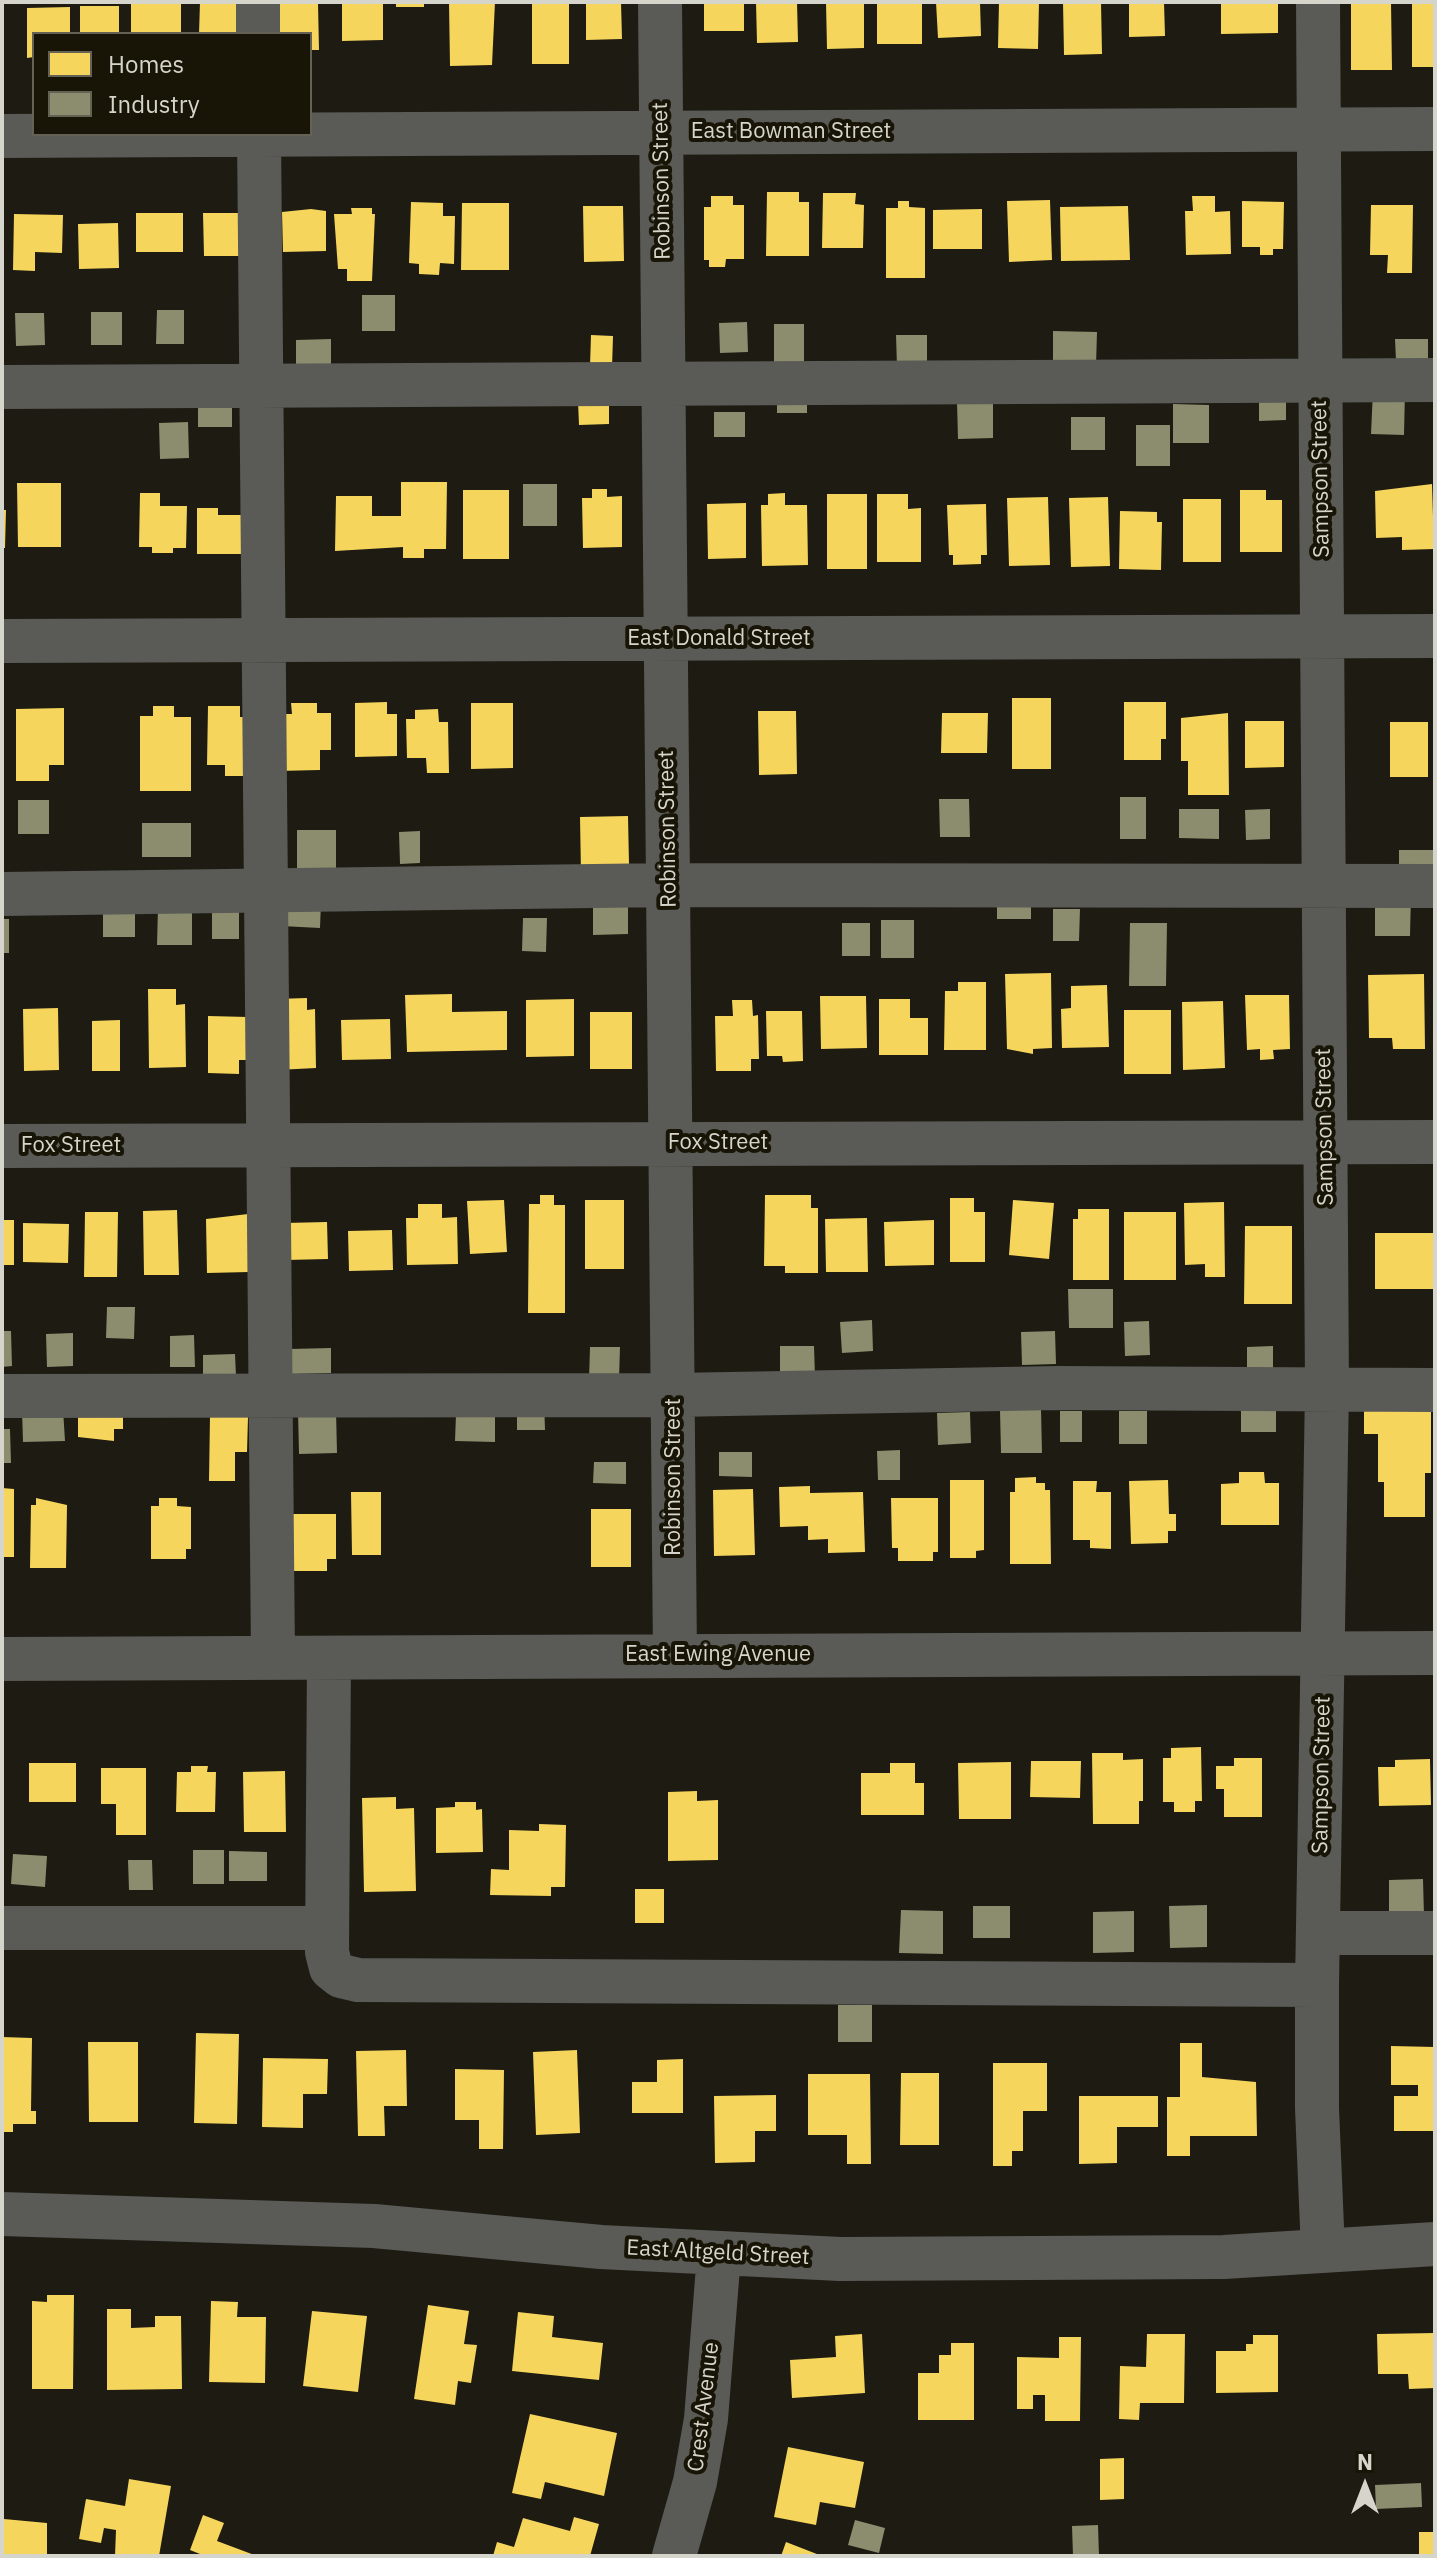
<!DOCTYPE html>
<style>
body{margin:0}
#map{position:relative;width:1437px;height:2558px;overflow:hidden;background:#1d1b12;font-family:"IBM Plex Sans",sans-serif}
canvas{display:block}
.frame{position:absolute;inset:0;border:4px solid #d6d5cb;pointer-events:none}
.legend{position:absolute;left:32px;top:32px;width:280px;height:104px;box-sizing:border-box;background:#181506;border:2px solid #646255;margin:0;padding:10px 14px;list-style:none;font-size:24px;color:#d6d5cb}
.legend li{display:flex;align-items:center;gap:16px;height:40px}
.legend b{width:40px;border:2px solid #646255}
.north{position:absolute;left:1325px;top:2446px;width:80px;height:80px;-webkit-text-stroke:6px #181506;paint-order:stroke;rotate:0deg;font-size:22px;font-weight:700;line-height:32px;text-align:center;color:#d6d5cb}
.north::after{content:'';display:block;margin:auto;width:28px;height:36px;background:#d6d5cb;clip-path:polygon(50% 0,100% 100%,50% 72%,0 100%)}
</style>
<div id="map">
<canvas width="1437" height="2558"></canvas>
<div class="frame"></div>
<ul class="legend">
<li><b style="height:22px;background:#f6d55c"></b>Homes</li>
<li><b style="height:22px;background:#8c8c6e"></b>Industry</li>
</ul>
<div class="north">N</div>
</div>
<script>
const c = document.querySelector('canvas').getContext('2d');
c.lineJoin = 'round';
function fill(path, color) {
  c.fillStyle = color;
  c.fill(path, 'evenodd');
}
function toPath(rows) {
  const path = new Path2D();
  for (const r of rows) {
    path.moveTo(r[0], r[1]);
    for (let i = 2; i < r.length; i += 2) path.lineTo(r[i], r[i + 1]);
  }
  return path;
}
function trace(path, color, width, dash) {
  c.strokeStyle = color;
  c.lineWidth = width;
  c.lineCap = dash ? 'butt' : 'round';
  c.setLineDash(dash || []);
  c.stroke(path);
}
function drawText(font, color, halo, rows, align = 'center') {
  c.font = font + ' "IBM Plex Sans",sans-serif';
  c.lineWidth = 8;
  c.setLineDash([]);
  c.textBaseline = 'middle';
  c.strokeStyle = halo;
  c.fillStyle = color;
  for (const [text, x, y, turn = 0] of rows) {
    c.save();
    c.translate(x, y);
    c.rotate((+turn || 0) * Math.PI / 180);
    c.textAlign = isNaN(turn) ? turn : align;
    if (halo) c.strokeText(text, 0, 0);
    c.fillText(text, 0, 0);
    c.restore();
  }
}
fill(toPath([
 [131,2,181,2,181,34,131,34],
 [200,2,241,2,240,34,199,34],
 [342,2,383,2,383,40,342,41],
 [396,2,424,2,424,7,396,7],
 [449,2,495,2,492,65,450,66],
 [586,2,621,2,622,39,586,40],
 [704,2,744,2,744,31,704,31],
 [756,2,797,2,798,42,757,43],
 [826,2,864,2,864,48,827,49],
 [877,2,922,2,922,44,877,44],
 [936,2,980,2,981,36,938,38],
 [999,2,1039,2,1038,49,998,48],
 [1063,2,1101,2,1102,54,1064,55],
 [1129,2,1164,2,1165,36,1129,37],
 [1221,2,1278,2,1278,33,1221,34],
 [1351,2,1391,2,1392,70,1351,70],
 [1412,2,1435,2,1435,67,1412,67],
 [318,3,319,50,310,50,310,34,277,34,277,4],
 [532,4,569,4,569,64,532,64],
 [80,6,119,6,119,34,80,34],
 [70,7,70,34,34,34,34,57,27,58,27,8],
 [767,192,799,192,799,202,809,202,809,256,766,256],
 [823,193,856,193,855,204,864,205,863,248,822,248],
 [711,196,733,196,733,205,744,205,744,259,726,259,725,267,709,267,709,260,704,260,704,207,711,207],
 [1192,196,1215,196,1215,212,1230,211,1231,254,1186,255,1185,211,1193,211],
 [1050,200,1052,260,1009,262,1007,201],
 [898,201,909,201,909,207,925,208,925,278,886,278,886,208,898,208],
 [1242,201,1284,202,1283,249,1273,249,1273,255,1260,255,1260,247,1242,247],
 [411,202,443,203,443,216,455,216,454,264,440,263,439,275,419,274,419,264,409,263],
 [462,203,509,203,509,270,461,270],
 [1371,205,1413,205,1412,273,1387,273,1388,255,1370,255],
 [583,206,623,206,624,261,584,262],
 [1128,206,1130,260,1061,261,1060,207],
 [351,208,372,208,372,214,375,214,372,281,347,281,347,269,338,269,334,214,352,214],
 [311,209,326,211,326,251,283,252,282,212],
 [982,209,982,249,933,249,933,210],
 [136,213,183,213,183,252,136,252],
 [203,213,241,213,242,256,204,256],
 [14,214,63,215,62,253,35,252,35,271,13,270],
 [118,223,119,268,79,269,78,224],
 [591,335,613,336,612,368,590,366],
 [609,400,609,424,579,425,578,401],
 [401,482,447,482,446,549,424,549,424,558,403,558,403,547,335,551,336,496,372,496,372,516,401,516],
 [17,483,61,483,61,547,18,547],
 [1432,484,1434,549,1402,550,1402,537,1376,538,1375,491],
 [592,489,607,489,607,497,622,496,622,547,583,548,582,498,592,498],
 [463,490,509,490,509,559,463,559],
 [1240,490,1266,490,1266,500,1282,500,1282,552,1240,552],
 [140,493,160,493,160,506,187,506,186,548,173,548,173,553,152,553,152,547,139,547],
 [785,493,785,505,807,505,808,565,762,566,761,505,768,505,768,494],
 [827,494,867,494,867,569,827,569],
 [877,494,908,494,908,509,921,508,921,562,877,562],
 [1048,497,1050,565,1009,566,1007,498],
 [1108,497,1110,566,1071,567,1069,498],
 [1183,499,1221,499,1221,562,1183,562],
 [746,503,746,558,708,559,707,504],
 [986,504,987,555,981,555,981,564,953,565,953,555,949,555,947,505],
 [197,508,218,508,218,515,247,515,247,554,197,554],
 [2,510,6,510,5,548,2,548],
 [1120,511,1157,512,1157,522,1162,522,1161,570,1119,569],
 [1012,698,1051,698,1051,769,1012,769],
 [387,702,387,714,397,714,397,756,355,757,355,703],
 [1124,702,1166,702,1166,739,1161,739,1161,760,1124,760],
 [291,703,317,703,317,713,331,713,331,750,320,750,320,770,277,771,277,714,292,714],
 [471,703,513,703,513,768,471,769],
 [153,706,174,706,174,717,191,717,191,791,140,791,140,716,153,716],
 [208,706,240,706,240,717,244,717,244,776,225,776,225,765,207,765],
 [64,708,64,765,49,765,49,781,16,781,16,709],
 [438,709,439,722,448,722,449,773,427,773,426,758,407,758,406,719,415,719,415,710],
 [758,711,796,711,797,774,759,775],
 [942,713,988,713,987,753,941,753],
 [1228,713,1229,795,1188,795,1188,761,1181,761,1181,718],
 [1245,721,1284,721,1284,767,1245,768],
 [1390,722,1428,722,1428,777,1390,777],
 [628,816,629,864,581,874,580,817],
 [1051,973,1052,1048,1033,1049,1033,1054,1007,1049,1005,974],
 [1424,974,1425,1049,1393,1049,1392,1038,1369,1038,1368,975],
 [958,982,986,982,986,1050,944,1050,945,991,958,991],
 [1107,985,1109,1047,1062,1048,1061,1009,1071,1008,1071,986],
 [148,989,176,989,176,1005,185,1004,186,1067,149,1068],
 [452,994,452,1012,507,1011,507,1050,407,1052,405,995],
 [1245,995,1289,995,1290,1049,1273,1050,1274,1059,1260,1060,1260,1049,1247,1050],
 [820,996,866,996,867,1048,821,1049],
 [307,998,307,1010,315,1009,316,1068,277,1070,276,999],
 [574,999,574,1056,526,1057,526,1000],
 [879,999,910,999,910,1018,928,1018,928,1055,879,1055],
 [732,1000,752,1000,753,1016,758,1015,759,1059,751,1059,751,1071,716,1071,715,1016,733,1016],
 [1223,1001,1225,1068,1183,1070,1182,1002],
 [58,1008,59,1070,24,1071,23,1009],
 [1124,1010,1171,1010,1171,1074,1124,1074],
 [766,1011,802,1011,803,1061,783,1062,782,1056,767,1056],
 [590,1012,632,1012,632,1069,590,1069],
 [208,1016,248,1017,248,1060,239,1060,239,1074,208,1073],
 [390,1019,391,1059,342,1060,341,1020],
 [120,1020,120,1071,92,1071,92,1021],
 [540,1195,554,1195,554,1205,565,1205,565,1313,528,1313,529,1204,540,1204],
 [765,1195,811,1195,811,1208,818,1208,818,1273,785,1273,785,1266,764,1266],
 [950,1198,974,1198,974,1212,985,1212,985,1262,950,1262],
 [504,1200,507,1252,470,1254,467,1201],
 [585,1200,624,1200,624,1269,585,1269],
 [1013,1200,1054,1203,1049,1259,1009,1255],
 [1224,1202,1225,1277,1205,1277,1205,1264,1185,1265,1184,1203],
 [418,1204,442,1204,442,1218,457,1217,458,1264,407,1265,406,1218,418,1218],
 [1078,1209,1109,1209,1109,1280,1073,1280,1073,1219,1078,1219],
 [177,1210,179,1275,144,1275,143,1211],
 [85,1212,118,1212,117,1277,84,1277],
 [1124,1212,1176,1212,1176,1280,1124,1280],
 [248,1214,249,1272,207,1273,206,1219],
 [867,1218,868,1272,826,1272,825,1219],
 [2,1220,14,1220,14,1265,2,1265],
 [934,1220,934,1265,885,1266,884,1222],
 [327,1222,328,1259,286,1260,284,1223],
 [23,1223,69,1224,68,1263,23,1262],
 [1245,1226,1292,1226,1292,1304,1244,1304],
 [392,1230,393,1270,349,1271,348,1231],
 [1375,1233,1435,1233,1435,1289,1375,1289],
 [1364,1402,1431,1402,1431,1473,1425,1473,1425,1517,1384,1517,1384,1482,1378,1482,1378,1434,1364,1434],
 [78,1404,123,1404,123,1429,114,1429,114,1441,78,1437],
 [210,1416,248,1417,247,1452,235,1452,235,1481,209,1481],
 [1239,1472,1264,1472,1265,1483,1279,1483,1279,1525,1221,1525,1221,1484,1239,1483],
 [1036,1477,1036,1483,1045,1483,1045,1490,1050,1490,1051,1564,1010,1564,1010,1492,1015,1492,1015,1478],
 [950,1480,984,1480,984,1550,976,1551,976,1558,950,1558],
 [1168,1480,1169,1514,1176,1514,1176,1531,1168,1531,1168,1543,1131,1544,1129,1481],
 [1073,1481,1097,1481,1096,1492,1111,1492,1111,1549,1090,1548,1090,1540,1073,1540],
 [810,1486,810,1493,863,1492,865,1552,828,1553,828,1539,808,1540,808,1526,780,1527,779,1487],
 [2,1488,14,1489,14,1557,2,1557],
 [753,1489,755,1555,714,1556,713,1490],
 [351,1492,381,1492,381,1555,352,1555],
 [36,1498,67,1505,66,1568,30,1568,31,1505,36,1505],
 [159,1498,177,1498,177,1506,191,1507,191,1549,186,1549,186,1559,151,1559,151,1506,159,1506],
 [891,1498,938,1498,938,1552,933,1552,933,1561,898,1561,898,1548,892,1548],
 [591,1509,631,1509,631,1567,591,1567],
 [291,1514,336,1514,336,1559,327,1559,327,1571,291,1571],
 [1201,1747,1202,1801,1195,1801,1195,1812,1174,1812,1174,1802,1163,1802,1163,1758,1171,1758,1171,1748],
 [1092,1753,1123,1753,1123,1760,1143,1759,1143,1801,1139,1801,1139,1824,1093,1824],
 [1234,1758,1262,1758,1262,1817,1224,1817,1224,1789,1216,1789,1216,1766,1234,1766],
 [1430,1759,1431,1805,1379,1806,1378,1767,1395,1767,1395,1760],
 [1031,1761,1081,1761,1080,1798,1030,1797],
 [1011,1762,1011,1819,959,1819,958,1763],
 [29,1763,76,1763,76,1802,29,1802],
 [890,1763,915,1763,915,1783,924,1783,924,1815,861,1815,861,1773,890,1773],
 [191,1766,208,1766,207,1772,216,1772,215,1812,176,1812,177,1772,191,1772],
 [101,1768,146,1768,146,1835,116,1835,116,1804,101,1804],
 [285,1771,286,1832,244,1832,243,1772],
 [697,1791,697,1801,718,1800,718,1860,668,1861,668,1792],
 [396,1797,396,1809,414,1808,416,1891,364,1892,362,1798],
 [455,1802,476,1802,476,1810,482,1809,483,1852,436,1853,436,1808,455,1807],
 [539,1824,566,1825,565,1887,551,1887,551,1896,490,1895,491,1869,509,1870,509,1830,539,1831],
 [635,1889,664,1889,664,1923,635,1923],
 [196,2033,239,2034,237,2124,194,2123],
 [2,2037,32,2038,31,2111,36,2111,36,2124,13,2124,13,2132,2,2132],
 [88,2042,138,2042,138,2122,89,2122],
 [1180,2043,1202,2043,1202,2077,1256,2082,1257,2136,1190,2136,1190,2156,1167,2156,1167,2097,1180,2097],
 [1391,2046,1435,2047,1435,2131,1394,2131,1394,2096,1418,2096,1418,2085,1391,2085],
 [406,2050,407,2106,384,2106,385,2136,358,2136,356,2051],
 [577,2050,580,2133,536,2135,533,2052],
 [263,2058,328,2059,327,2094,303,2094,303,2128,262,2127],
 [683,2059,683,2113,632,2113,632,2082,657,2082,657,2060],
 [993,2063,1047,2063,1047,2111,1023,2111,1023,2151,1012,2151,1012,2166,993,2166],
 [455,2069,504,2070,503,2149,479,2149,479,2120,455,2120],
 [901,2073,939,2073,939,2145,900,2145],
 [808,2074,870,2074,871,2164,847,2164,847,2135,808,2135],
 [776,2095,776,2131,755,2131,755,2162,715,2163,714,2096],
 [1079,2096,1158,2096,1158,2127,1117,2127,1117,2163,1079,2164],
 [47,2295,74,2295,73,2389,32,2389,32,2301,47,2302],
 [211,2301,238,2302,237,2317,266,2317,265,2383,209,2382],
 [428,2305,469,2311,464,2344,477,2345,471,2383,458,2381,455,2405,414,2399],
 [107,2309,131,2309,131,2328,155,2327,155,2316,181,2316,182,2389,107,2390],
 [312,2311,367,2316,358,2392,303,2386],
 [518,2312,554,2316,552,2337,603,2343,599,2380,512,2371],
 [1435,2333,1435,2388,1409,2389,1408,2374,1378,2374,1377,2334],
 [862,2334,865,2393,792,2398,790,2360,836,2357,835,2336],
 [1147,2334,1185,2334,1184,2403,1140,2403,1139,2420,1119,2419,1120,2366,1146,2367],
 [1253,2335,1278,2335,1278,2392,1216,2393,1216,2351,1246,2351,1246,2344,1253,2344],
 [1059,2337,1081,2337,1080,2421,1045,2421,1045,2395,1033,2395,1033,2409,1017,2409,1017,2357,1059,2358],
 [951,2343,974,2343,974,2420,918,2420,918,2373,939,2373,939,2355,951,2355],
 [530,2414,617,2433,604,2496,545,2482,541,2499,512,2493],
 [788,2447,864,2462,855,2508,820,2502,816,2525,774,2517],
 [1124,2458,1124,2499,1100,2500,1100,2459],
 [129,2479,171,2486,159,2556,115,2556,116,2530,104,2528,101,2543,79,2539,86,2499,125,2506],
 [203,2515,224,2523,217,2541,257,2556,205,2556,190,2550],
 [574,2517,599,2524,590,2556,493,2556,497,2542,514,2547,523,2518,570,2531],
 [4,2519,47,2523,47,2556,2,2556],
 [1419,2532,1435,2532,1435,2556,1419,2556],
 [786,2542,822,2556,781,2556]
]), '#f6d55c');
fill(toPath([
 [362,295,395,295,395,331,362,331],
 [157,310,184,310,184,344,156,344],
 [91,312,122,312,122,345,91,345],
 [15,313,44,313,45,345,16,346],
 [747,322,748,352,720,353,719,323],
 [774,324,804,324,804,364,774,364],
 [1053,331,1097,332,1096,366,1053,365],
 [896,335,927,335,927,367,897,367],
 [331,339,331,370,296,370,296,340],
 [1395,339,1428,339,1428,361,1396,361],
 [1259,390,1286,390,1286,420,1259,421],
 [1373,390,1405,390,1404,435,1371,434],
 [777,393,807,394,807,413,777,413],
 [232,399,232,427,198,427,198,400],
 [957,402,993,402,993,438,958,439],
 [1173,404,1209,405,1209,443,1173,443],
 [714,412,745,412,745,437,714,437],
 [1071,417,1105,417,1105,450,1071,450],
 [188,422,189,458,160,459,159,423],
 [1136,425,1170,425,1170,466,1136,466],
 [523,484,557,484,557,526,523,526],
 [1120,797,1146,797,1146,839,1120,839],
 [939,799,969,799,970,837,940,837],
 [18,800,49,800,49,834,18,834],
 [1179,809,1219,809,1219,839,1179,838],
 [1270,809,1270,839,1246,840,1245,810],
 [142,823,191,823,191,857,142,857],
 [297,830,336,830,336,871,297,871],
 [420,831,420,863,400,864,399,832],
 [1399,850,1434,850,1434,871,1399,871],
 [1375,894,1411,894,1410,936,1375,936],
 [997,896,1031,896,1031,919,997,919],
 [593,899,628,899,628,934,593,935],
 [282,901,321,902,320,928,281,926],
 [103,902,135,902,135,937,103,937],
 [212,905,239,905,239,939,212,939],
 [158,907,192,907,192,945,157,945],
 [1053,909,1080,909,1079,941,1053,941],
 [523,918,547,918,546,952,522,951],
 [2,919,9,919,9,953,2,953],
 [881,920,914,920,914,958,881,958],
 [842,923,870,923,870,956,842,956],
 [1130,923,1167,923,1166,986,1129,986],
 [1068,1289,1113,1289,1113,1328,1069,1328],
 [107,1307,135,1307,134,1339,106,1338],
 [872,1320,873,1351,842,1353,840,1322],
 [1149,1321,1150,1355,1125,1356,1124,1322],
 [2,1331,11,1331,12,1366,2,1367],
 [1055,1331,1056,1364,1022,1365,1021,1332],
 [73,1333,73,1366,47,1367,46,1334],
 [194,1335,195,1367,170,1367,170,1336],
 [780,1346,814,1346,815,1377,780,1377],
 [1273,1346,1273,1369,1247,1369,1247,1347],
 [590,1347,620,1347,619,1380,589,1380],
 [331,1348,331,1373,289,1374,289,1349],
 [235,1354,236,1376,203,1377,203,1355],
 [1241,1399,1276,1399,1276,1432,1241,1432],
 [517,1400,544,1400,545,1430,517,1430],
 [63,1409,65,1441,23,1442,22,1410],
 [1041,1409,1042,1453,1001,1453,1000,1410],
 [336,1410,337,1453,299,1454,298,1411],
 [1060,1411,1082,1411,1082,1442,1060,1442],
 [1119,1411,1147,1411,1147,1444,1119,1444],
 [970,1412,971,1443,938,1445,937,1413],
 [456,1414,495,1414,495,1442,455,1441],
 [2,1429,10,1429,11,1463,2,1463],
 [900,1450,900,1480,878,1480,877,1451],
 [719,1452,752,1452,752,1477,719,1476],
 [594,1462,626,1462,626,1484,593,1483],
 [193,1850,224,1850,224,1884,193,1884],
 [229,1851,267,1852,267,1881,229,1881],
 [13,1854,47,1856,45,1887,11,1884],
 [128,1860,152,1860,153,1890,129,1890],
 [1423,1879,1424,1916,1389,1917,1389,1880],
 [1207,1905,1207,1947,1170,1948,1169,1906],
 [973,1906,1010,1906,1010,1938,973,1938],
 [901,1910,943,1911,943,1954,899,1953],
 [1134,1911,1134,1952,1093,1953,1093,1912],
 [838,2005,872,2005,872,2042,838,2042],
 [1421,2483,1422,2507,1376,2509,1375,2485],
 [855,2520,885,2528,879,2553,848,2545],
 [1098,2525,1099,2556,1073,2556,1072,2526]
]), '#8c8c6e');
trace(toPath([
 [258,2,258,34],
 [660,2,675,1655],
 [1318,2,1327,1389,1317,1985,1317,2108,1323,2251],
 [259,134,273,1658],
 [2,136,1435,129],
 [2,387,1435,380],
 [2,641,1435,636],
 [2,894,668,885,1435,886],
 [2,1146,1435,1142],
 [2,1396,674,1395,1058,1388,1435,1390],
 [329,1658,327,1952,331,1968,341,1976,358,1980,1317,1985],
 [2,1659,1435,1653],
 [2,1928,327,1928],
 [1318,1933,1435,1933],
 [2,2214,374,2226,601,2247,840,2259,1224,2257,1435,2244],
 [674,2556,695,2482,706,2419,719,2254]
]), '#5a5a56', 44);
drawText('22px', '#d6d5cb', '#181506', [
 ["East Bowman Street",791,132],
 ["Robinson Street",662,181,-91],
 ["Sampson Street",1321,479,-91],
 ["East Donald Street",719,639],
 ["Robinson Street",668,829,-91],
 ["Sampson Street",1325,1127,-91],
 ["Fox Street",718,1143],
 ["Fox Street",71,1146],
 ["Robinson Street",674,1477,-90],
 ["East Ewing Avenue",718,1655],
 ["Sampson Street",1322,1775,-89],
 ["East Altgeld Street",718,2253,3],
 ["Crest Avenue",704,2407,-83]
]);
</script>
